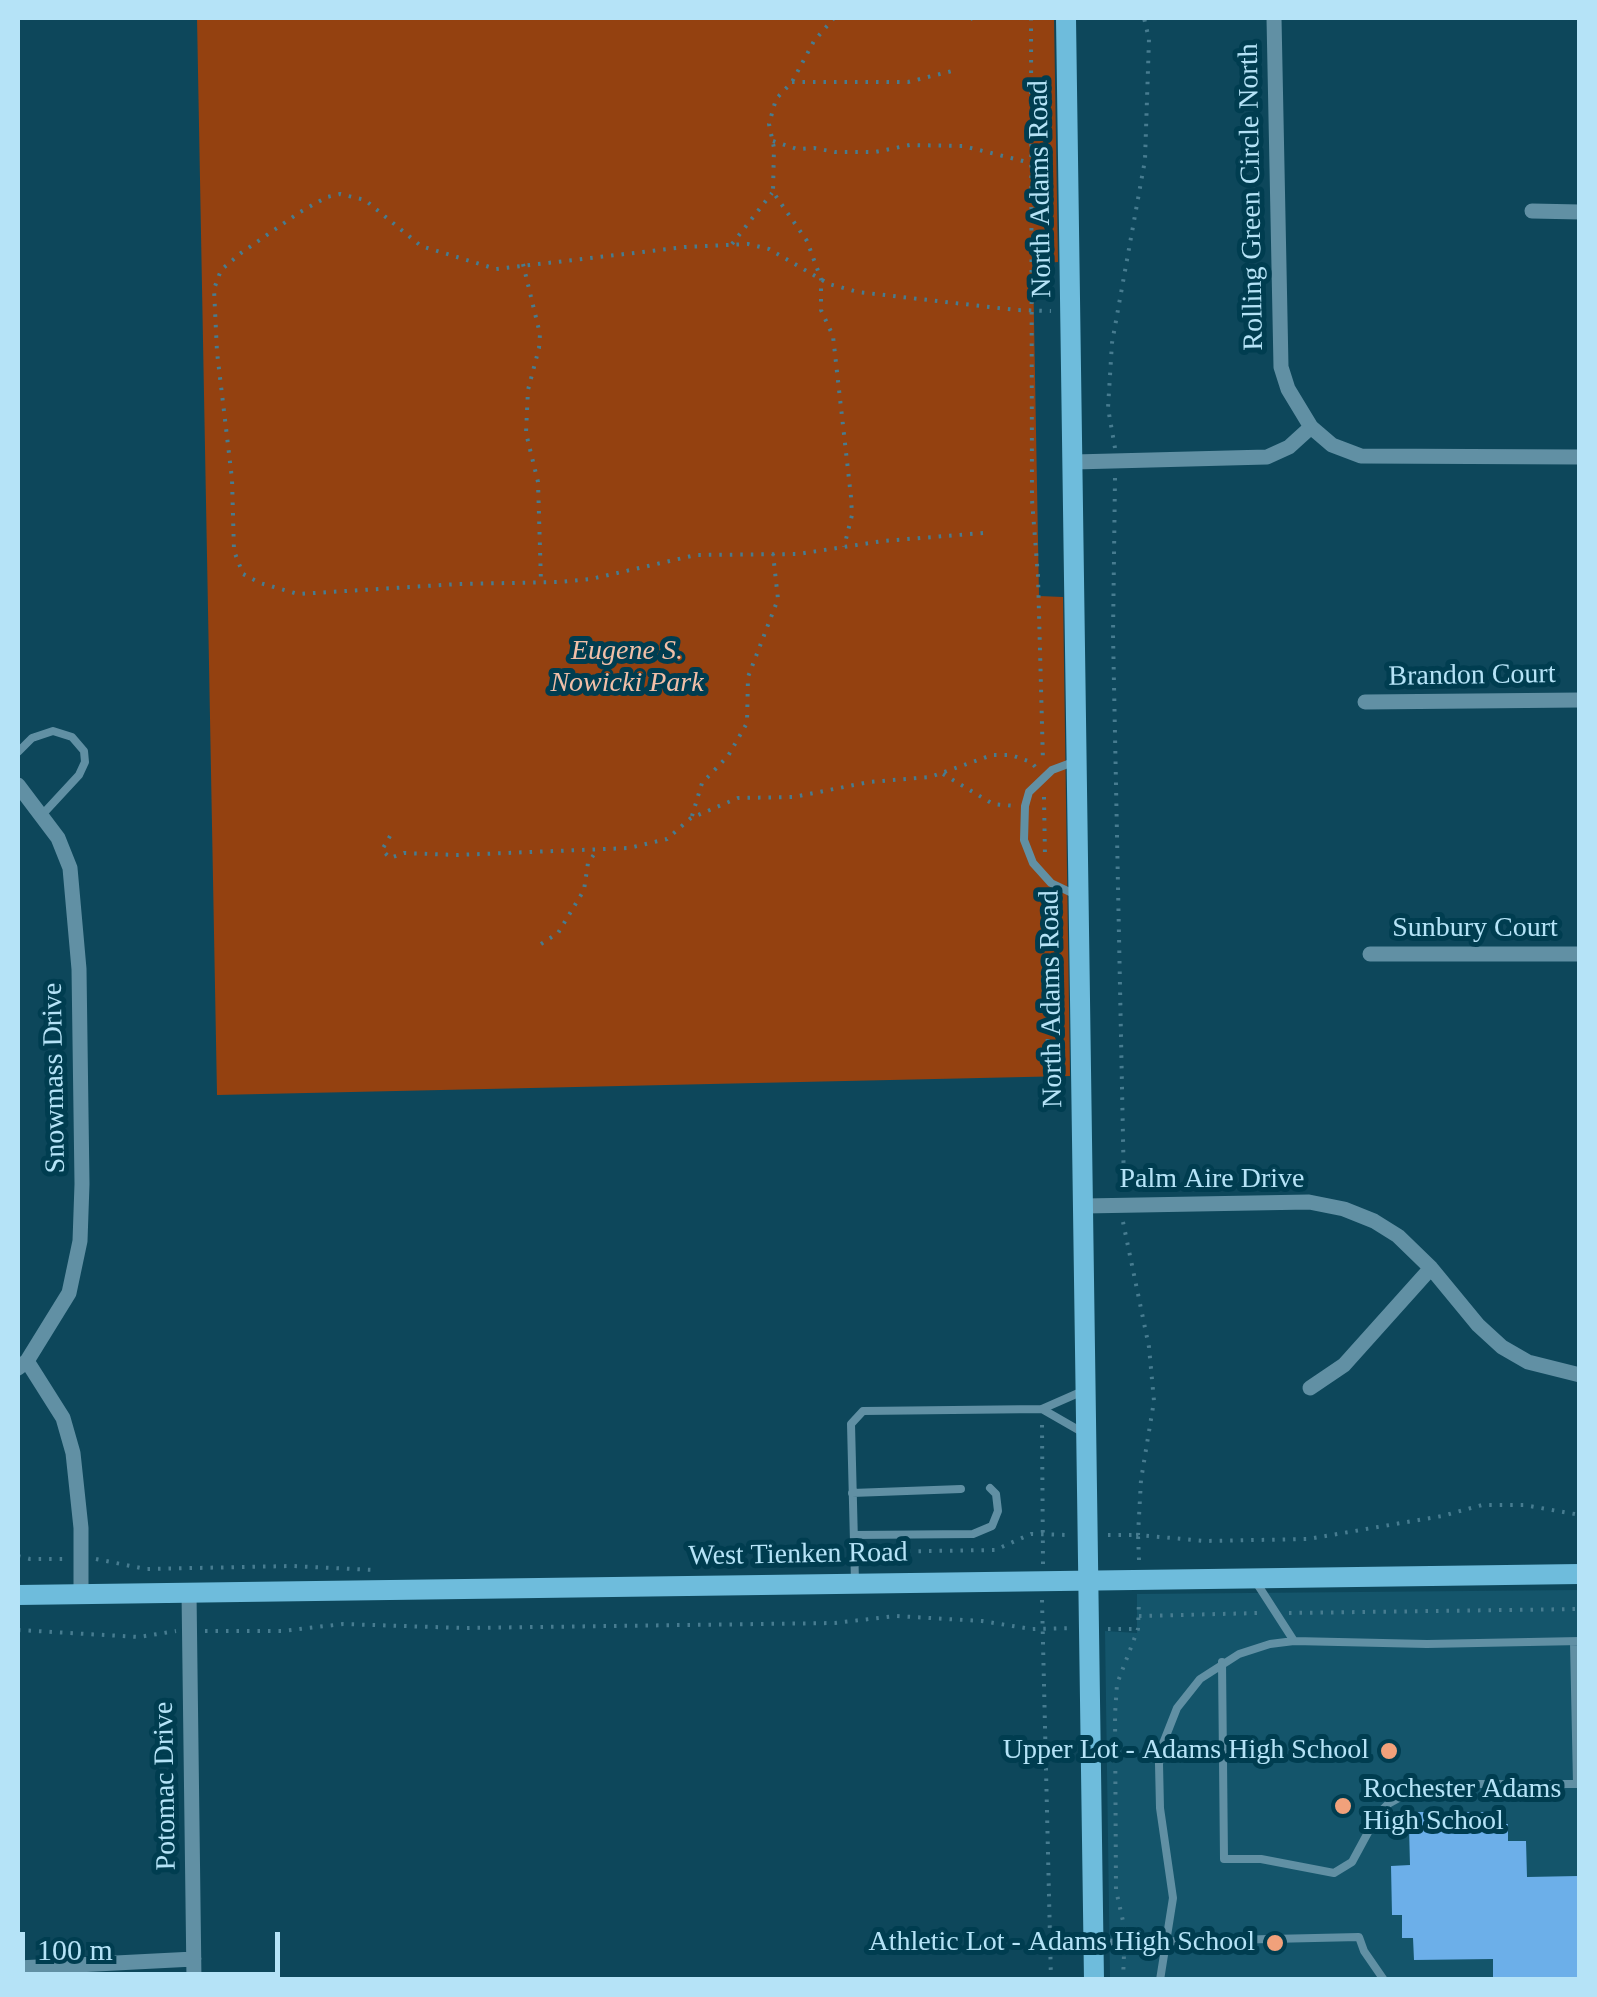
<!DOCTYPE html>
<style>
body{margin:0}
#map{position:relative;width:1597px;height:1997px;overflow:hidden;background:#0d475b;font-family:Georgia,serif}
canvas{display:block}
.frame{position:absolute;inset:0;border:20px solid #b5e3f7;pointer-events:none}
.scale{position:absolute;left:20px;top:1932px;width:260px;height:45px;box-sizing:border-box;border:5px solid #b5e3f7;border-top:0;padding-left:12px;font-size:30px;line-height:35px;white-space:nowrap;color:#b5e3f7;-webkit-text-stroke:8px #003d50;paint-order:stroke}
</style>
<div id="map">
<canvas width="1597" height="1997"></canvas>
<div class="frame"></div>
<div class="scale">100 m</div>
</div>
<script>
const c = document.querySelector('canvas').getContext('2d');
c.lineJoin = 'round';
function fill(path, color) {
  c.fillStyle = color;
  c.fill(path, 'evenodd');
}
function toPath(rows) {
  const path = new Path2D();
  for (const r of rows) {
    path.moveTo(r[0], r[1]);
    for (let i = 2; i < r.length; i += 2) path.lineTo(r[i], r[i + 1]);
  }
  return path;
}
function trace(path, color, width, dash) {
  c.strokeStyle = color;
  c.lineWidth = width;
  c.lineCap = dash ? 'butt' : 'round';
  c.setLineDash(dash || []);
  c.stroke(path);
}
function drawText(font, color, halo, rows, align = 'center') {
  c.font = font + ' Georgia,serif';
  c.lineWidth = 10;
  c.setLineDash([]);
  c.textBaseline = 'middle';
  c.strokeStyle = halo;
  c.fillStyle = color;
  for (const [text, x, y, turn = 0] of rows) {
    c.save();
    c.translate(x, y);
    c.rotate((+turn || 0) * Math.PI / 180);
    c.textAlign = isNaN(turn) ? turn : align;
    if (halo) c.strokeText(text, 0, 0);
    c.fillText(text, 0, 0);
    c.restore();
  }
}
fill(toPath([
 [1579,1590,1579,1979,1110,1979,1105,1631,1137,1633,1137,1594]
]), '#14556b');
fill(toPath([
 [197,18,1054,18,1058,262,1033,264,1039,596,1063,597,1070,1076,217,1095]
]), '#944110');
fill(toPath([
 [1417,1812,1498,1812,1499,1825,1508,1824,1508,1841,1526,1841,1527,1877,1578,1876,1580,1980,1493,1980,1493,1959,1414,1960,1413,1938,1402,1938,1402,1915,1392,1915,1391,1866,1410,1865,1409,1827,1417,1827]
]), '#6cafe9');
trace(toPath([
 [834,18,814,41,792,82,776,99,769,124,774,148,773,192,807,241,821,279,821,310,833,336,851,497,852,515,844,547],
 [971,18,975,21],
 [1031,18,1032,500,1038,576,1043,762],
 [792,82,908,82,956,70],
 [773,141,797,149,814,148,835,152,875,152,910,145,963,146,1027,162,1048,163],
 [732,244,772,193],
 [523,264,540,334,539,348,528,390,526,433,538,482,541,582],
 [1115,448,1108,408,1112,343,1145,160,1149,39,1144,18],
 [1115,478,1113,634,1124,1188],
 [983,533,883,541,798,554,696,555,591,579,559,582,458,584,298,594,260,583,243,574,234,551,232,479,217,352,214,289,221,270,241,253,300,212,327,197,340,194,365,200,421,246,496,269,685,247,748,244,769,249,829,284,858,292,1016,310,1051,311],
 [943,774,993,804,1015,806],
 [1044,797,1045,857],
 [692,816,702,783,728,756,747,723,748,677,778,599,773,554],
 [390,836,382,850,390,858,404,853,457,855,629,848,667,839,691,818,738,798,794,797,869,782,930,777,992,755,1011,755,1031,762,1038,770],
 [1046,892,1048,1069],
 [541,944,558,933,584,890,588,863,597,850],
 [1123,1222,1149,1347,1154,1401,1141,1480,1138,1535,1205,1541,1308,1539,1442,1516,1482,1505,1524,1505,1580,1515],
 [1042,1425,1043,1565],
 [1108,1535,1138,1535,1139,1560],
 [866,1552,995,1550,1031,1534,1068,1535],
 [18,1556,30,1559,66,1559],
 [96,1559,146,1569,292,1566,374,1570],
 [813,1565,841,1553],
 [1042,1600,1051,1980],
 [1289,1613,1580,1609],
 [1139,1616,1259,1613],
 [1108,1629,1138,1629],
 [18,1630,139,1637,176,1631],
 [205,1631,282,1631,343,1624,463,1628,835,1623,895,1616,982,1621,1031,1629,1073,1628],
 [1125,1930,1116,1890,1115,1714,1117,1684,1138,1629,1139,1600],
 [1123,1980,1124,1954]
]), '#477c90', 4, [2.5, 8]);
trace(toPath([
 [18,752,32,738,53,731,72,737,84,751,85,762,79,775,41,816],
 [1076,761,1052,770,1029,792,1025,806,1024,840,1033,863,1051,883,1076,895],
 [1042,1409,1082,1432],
 [852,1493,961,1489],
 [854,1535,973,1534,992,1526,998,1511,996,1494,990,1488],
 [855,1582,851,1424,863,1411,1042,1409,1083,1391],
 [1256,1582,1294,1641],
 [1222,1662,1224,1859,1261,1859,1334,1873,1352,1862,1378,1814,1388,1804,1415,1789,1478,1784,1577,1784,1574,1642],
 [1094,1943,1359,1937,1364,1951,1384,1980],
 [1160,1980,1173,1898,1160,1808,1159,1764,1162,1746,1177,1708,1200,1679,1239,1654,1270,1644,1294,1641,1427,1644,1580,1641]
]), '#6190a4', 8);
trace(toPath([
 [1274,18,1281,367,1288,389,1311,427],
 [1532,211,1580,212],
 [1074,462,1267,457,1289,447,1311,427,1332,445,1361,456,1580,457],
 [1365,702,1580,700],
 [18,785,58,838,70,868,79,969,82,1184,80,1241,69,1293,27,1361,18,1368],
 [1370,954,1580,954],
 [1084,1206,1309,1202,1344,1209,1374,1221,1398,1236,1431,1268,1478,1325,1502,1347,1528,1362,1580,1375],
 [27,1361,63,1418,73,1453,81,1528,81,1594],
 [1310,1388,1344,1365,1431,1268],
 [189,1592,194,1980],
 [18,1968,194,1959]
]), '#6190a4', 15);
trace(toPath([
 [1066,18,1094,1980],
 [18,1595,1580,1574]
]), '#6ebcdc', 20);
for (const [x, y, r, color] of [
 [1389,1751,10,"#f1a17b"],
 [1343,1806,10,"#f1a17b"],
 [1275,1943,10,"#f1a17b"]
]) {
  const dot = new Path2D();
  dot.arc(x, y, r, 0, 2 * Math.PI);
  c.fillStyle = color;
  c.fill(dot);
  trace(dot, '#003d50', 4);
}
drawText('28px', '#b5e3f7', '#003d50', [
 ["North Adams Road",1041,189,-91],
 ["Rolling Green Circle North",1252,197,-91],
 ["Brandon Court",1472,676,-1],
 ["Sunbury Court",1475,929],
 ["North Adams Road",1052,999,-91],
 ["Snowmass Drive",55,1078,-91],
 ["Palm Aire Drive",1212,1180],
 ["West Tienken Road",798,1555,-1],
 ["Potomac Drive",166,1786,-91]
]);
drawText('italic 28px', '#f0bfa8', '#003d50', [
 ["Eugene S.",627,652],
 ["Nowicki Park",627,684]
]);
drawText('28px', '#b5e3f7', '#003d50', [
 ["Upper Lot - Adams High School",1369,1751],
 ["Rochester Adams",1363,1790,"left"],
 ["High School",1363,1822,"left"],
 ["Athletic Lot - Adams High School",1255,1943]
], 'right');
</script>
